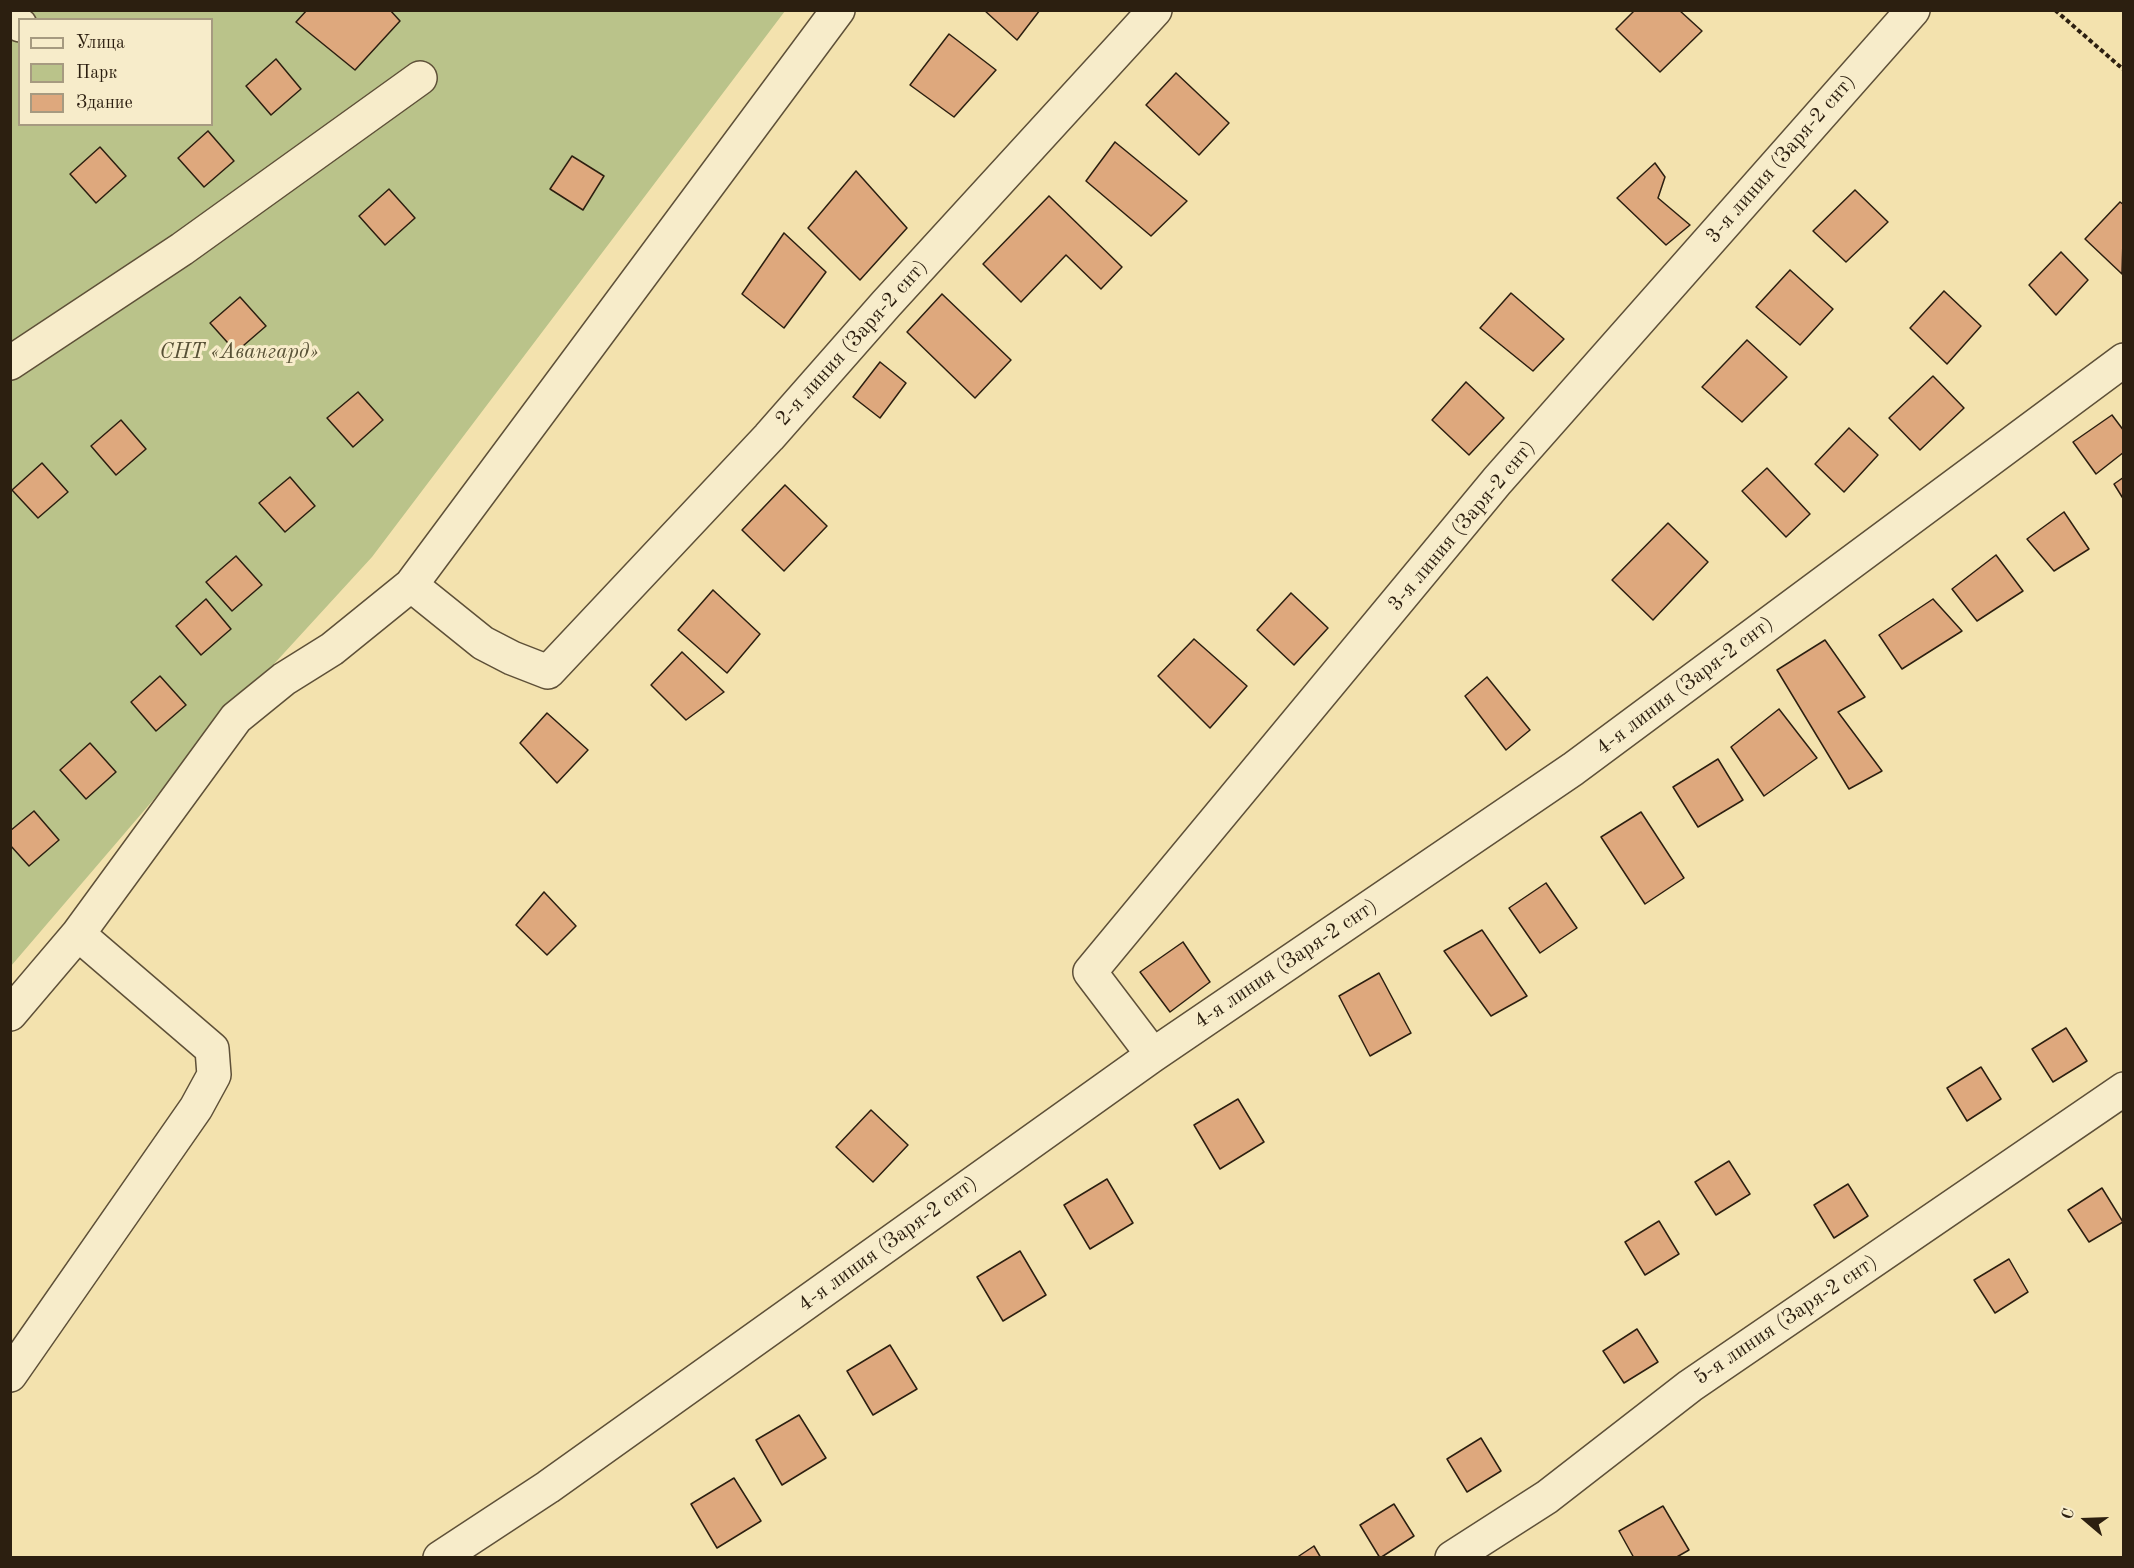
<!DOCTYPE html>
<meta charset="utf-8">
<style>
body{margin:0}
#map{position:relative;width:2134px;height:1568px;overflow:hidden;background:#f3e2ae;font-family:"Old Standard TT",serif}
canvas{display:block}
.frame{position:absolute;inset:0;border:12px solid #2c1f10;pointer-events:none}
.legend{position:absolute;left:18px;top:18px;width:195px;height:108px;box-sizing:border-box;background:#f7ecca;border:2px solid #a69a80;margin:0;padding:8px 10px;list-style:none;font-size:18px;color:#2c1f10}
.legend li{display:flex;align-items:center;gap:12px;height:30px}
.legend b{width:30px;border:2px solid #a69a80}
.north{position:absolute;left:2056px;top:1490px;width:60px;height:60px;-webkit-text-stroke:4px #f7ecca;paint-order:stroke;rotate:289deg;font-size:16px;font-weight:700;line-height:24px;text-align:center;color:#2c1f10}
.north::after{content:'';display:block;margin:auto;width:21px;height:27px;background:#2c1f10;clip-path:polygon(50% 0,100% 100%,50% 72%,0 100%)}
</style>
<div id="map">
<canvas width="2134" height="1568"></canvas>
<div class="frame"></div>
<ul class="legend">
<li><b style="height:8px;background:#f7ecca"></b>Улица</li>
<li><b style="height:16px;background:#bac38a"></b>Парк</li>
<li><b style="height:16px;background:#dea87d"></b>Здание</li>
</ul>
<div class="north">С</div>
</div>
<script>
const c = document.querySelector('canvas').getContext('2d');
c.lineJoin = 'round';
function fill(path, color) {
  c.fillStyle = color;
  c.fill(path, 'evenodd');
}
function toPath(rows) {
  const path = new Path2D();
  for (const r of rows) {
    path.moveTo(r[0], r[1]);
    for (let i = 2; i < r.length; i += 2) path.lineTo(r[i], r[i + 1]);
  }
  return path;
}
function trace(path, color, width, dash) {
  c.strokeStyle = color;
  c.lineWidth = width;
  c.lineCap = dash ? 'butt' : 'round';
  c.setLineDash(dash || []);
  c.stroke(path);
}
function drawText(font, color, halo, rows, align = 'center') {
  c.font = font + ' "Old Standard TT",serif';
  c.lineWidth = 6;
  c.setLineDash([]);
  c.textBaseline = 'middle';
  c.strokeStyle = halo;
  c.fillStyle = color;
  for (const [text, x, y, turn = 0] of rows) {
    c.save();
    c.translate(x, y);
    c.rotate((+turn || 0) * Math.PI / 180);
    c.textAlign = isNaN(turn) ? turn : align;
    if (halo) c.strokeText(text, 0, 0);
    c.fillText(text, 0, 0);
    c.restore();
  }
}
fill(toPath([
 [11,11,785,11,372,557,208,736,11,966],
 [20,20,212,20,212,124,20,124]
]), '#bac38a');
const building = toPath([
 [307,10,390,10,400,21,355,70,296,22,307,10],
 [984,10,1040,10,1017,40,984,10],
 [1635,10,1679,10,1702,31,1660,72,1616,29,1635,10],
 [949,34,996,70,954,117,910,85,949,34],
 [276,59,301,89,271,115,246,86,276,59],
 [1176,73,1229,123,1199,155,1146,105,1176,73],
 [208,131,234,161,204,187,178,158,208,131],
 [1115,142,1187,201,1151,236,1086,181,1115,142],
 [100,147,126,176,96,203,70,174,100,147],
 [572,156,604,176,583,210,550,189,572,156],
 [1655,163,1665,177,1658,198,1690,225,1666,245,1617,198,1655,163],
 [856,171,907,228,860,280,808,228,856,171],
 [389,189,415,218,385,245,359,216,389,189],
 [1855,190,1888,222,1846,262,1813,231,1855,190],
 [1049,196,1122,267,1101,289,1066,255,1021,302,983,264,1049,196],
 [2120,202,2124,205,2122,274,2085,239,2120,202],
 [784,233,826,272,784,328,742,294,784,233],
 [2061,252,2088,280,2056,315,2029,285,2061,252],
 [1790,270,1833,309,1800,345,1756,307,1790,270],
 [1944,291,1981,326,1947,364,1910,328,1944,291],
 [1511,293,1564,339,1533,371,1480,328,1511,293],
 [942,294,1011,360,975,398,907,332,942,294],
 [240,297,266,326,236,352,210,323,240,297],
 [1747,340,1787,377,1742,422,1702,387,1747,340],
 [880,362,906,383,880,418,853,397,880,362],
 [1933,376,1964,408,1920,450,1889,418,1933,376],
 [1466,382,1504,418,1469,455,1432,420,1466,382],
 [358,392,383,420,353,447,327,418,358,392],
 [2112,415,2124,431,2124,452,2096,474,2073,442,2112,415],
 [121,420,146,449,116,475,91,446,121,420],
 [1849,428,1878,455,1844,492,1815,464,1849,428],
 [42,463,68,492,38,518,12,490,42,463],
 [1767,468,1810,514,1786,537,1742,491,1767,468],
 [290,477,315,506,285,532,259,503,290,477],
 [2124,477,2124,500,2114,484,2124,477],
 [785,485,827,526,784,571,742,530,785,485],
 [2064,512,2089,549,2054,571,2027,539,2064,512],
 [1668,523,1708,562,1653,620,1612,580,1668,523],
 [1996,555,2023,591,1977,621,1952,589,1996,555],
 [236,556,262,585,232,611,206,582,236,556],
 [713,590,760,634,727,673,678,630,713,590],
 [1291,593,1328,628,1294,665,1257,630,1291,593],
 [206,599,231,629,201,655,176,626,206,599],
 [1933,599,1962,631,1902,669,1879,635,1933,599],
 [1194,639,1247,686,1210,728,1158,676,1194,639],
 [1825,640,1865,697,1838,712,1882,771,1849,789,1777,670,1825,640],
 [682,652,724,692,686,720,651,685,682,652],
 [160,676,186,705,156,731,131,702,160,676],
 [1487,677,1530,730,1506,750,1465,696,1487,677],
 [1779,709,1817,758,1764,796,1731,747,1779,709],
 [547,713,588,750,557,783,520,743,547,713],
 [90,743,116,772,86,799,60,770,90,743],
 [1718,759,1743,800,1698,827,1673,787,1718,759],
 [34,811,59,840,29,866,10,845,10,831,34,811],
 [1641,812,1684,878,1645,904,1601,837,1641,812],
 [1546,883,1577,928,1540,953,1509,908,1546,883],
 [544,892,576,926,547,955,516,925,544,892],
 [1482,930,1527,996,1491,1016,1444,951,1482,930],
 [1183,942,1210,982,1170,1012,1140,972,1183,942],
 [1379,973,1411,1033,1370,1056,1339,996,1379,973],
 [2066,1028,2087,1061,2053,1082,2032,1049,2066,1028],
 [1981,1067,2001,1099,1967,1121,1947,1088,1981,1067],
 [1238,1099,1264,1142,1220,1169,1194,1125,1238,1099],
 [871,1110,908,1145,873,1182,836,1147,871,1110],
 [1729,1161,1750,1194,1716,1215,1695,1182,1729,1161],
 [1107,1179,1133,1223,1090,1249,1064,1205,1107,1179],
 [1848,1184,1868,1216,1834,1238,1814,1205,1848,1184],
 [2102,1188,2123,1222,2089,1242,2068,1210,2102,1188],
 [1659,1221,1679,1254,1645,1275,1625,1242,1659,1221],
 [1020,1251,1046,1295,1003,1321,977,1277,1020,1251],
 [2009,1259,2028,1292,1995,1313,1974,1280,2009,1259],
 [1637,1329,1658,1362,1624,1383,1603,1351,1637,1329],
 [890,1345,917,1389,873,1415,847,1371,890,1345],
 [799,1415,826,1458,782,1485,756,1440,799,1415],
 [1481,1438,1501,1471,1467,1492,1447,1459,1481,1438],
 [734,1478,761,1521,717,1548,691,1504,734,1478],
 [1394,1504,1414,1536,1380,1558,1360,1525,1394,1504],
 [1663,1506,1689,1550,1675,1558,1634,1558,1619,1531,1663,1506],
 [1314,1546,1321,1558,1296,1558,1314,1546]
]);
fill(building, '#dea87d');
trace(building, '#2c1f10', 1.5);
const minor = toPath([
 [10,18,20,25],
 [10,363,182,249,420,78],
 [411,585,483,643,512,658,548,672,769,437,886,304,1155,10],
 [10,1014,78,934,236,718,284,679,332,649,411,585,838,10],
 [1153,1055,1090,972,1497,481,1913,10],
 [10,1375,196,1108,214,1075,212,1049,78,934],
 [440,1558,548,1487,1153,1055,1573,769,2124,360],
 [1452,1558,1547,1497,1690,1386,2124,1089]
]);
trace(minor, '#5e5038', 36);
trace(toPath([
 [2055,10,2124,70]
]), '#2c1f10', 4, [4.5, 3]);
trace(minor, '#f7ecca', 33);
drawText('21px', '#2c1f10', '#f7ecca', [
 ["3-я линия (Заря-2 снт)",1781,159,-49],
 ["2-я линия (Заря-2 снт)",852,343,-48],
 ["3-я линия (Заря-2 снт)",1462,526,-50],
 ["4-я линия (Заря-2 снт)",1685,686,-37],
 ["4-я линия (Заря-2 снт)",1286,964,-34],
 ["4-я линия (Заря-2 снт)",888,1244,-36],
 ["5-я линия (Заря-2 снт)",1786,1320,-34]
]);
drawText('italic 21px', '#575035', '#f7ecca', [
 ["СНТ «Авангард»",239,352]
]);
</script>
